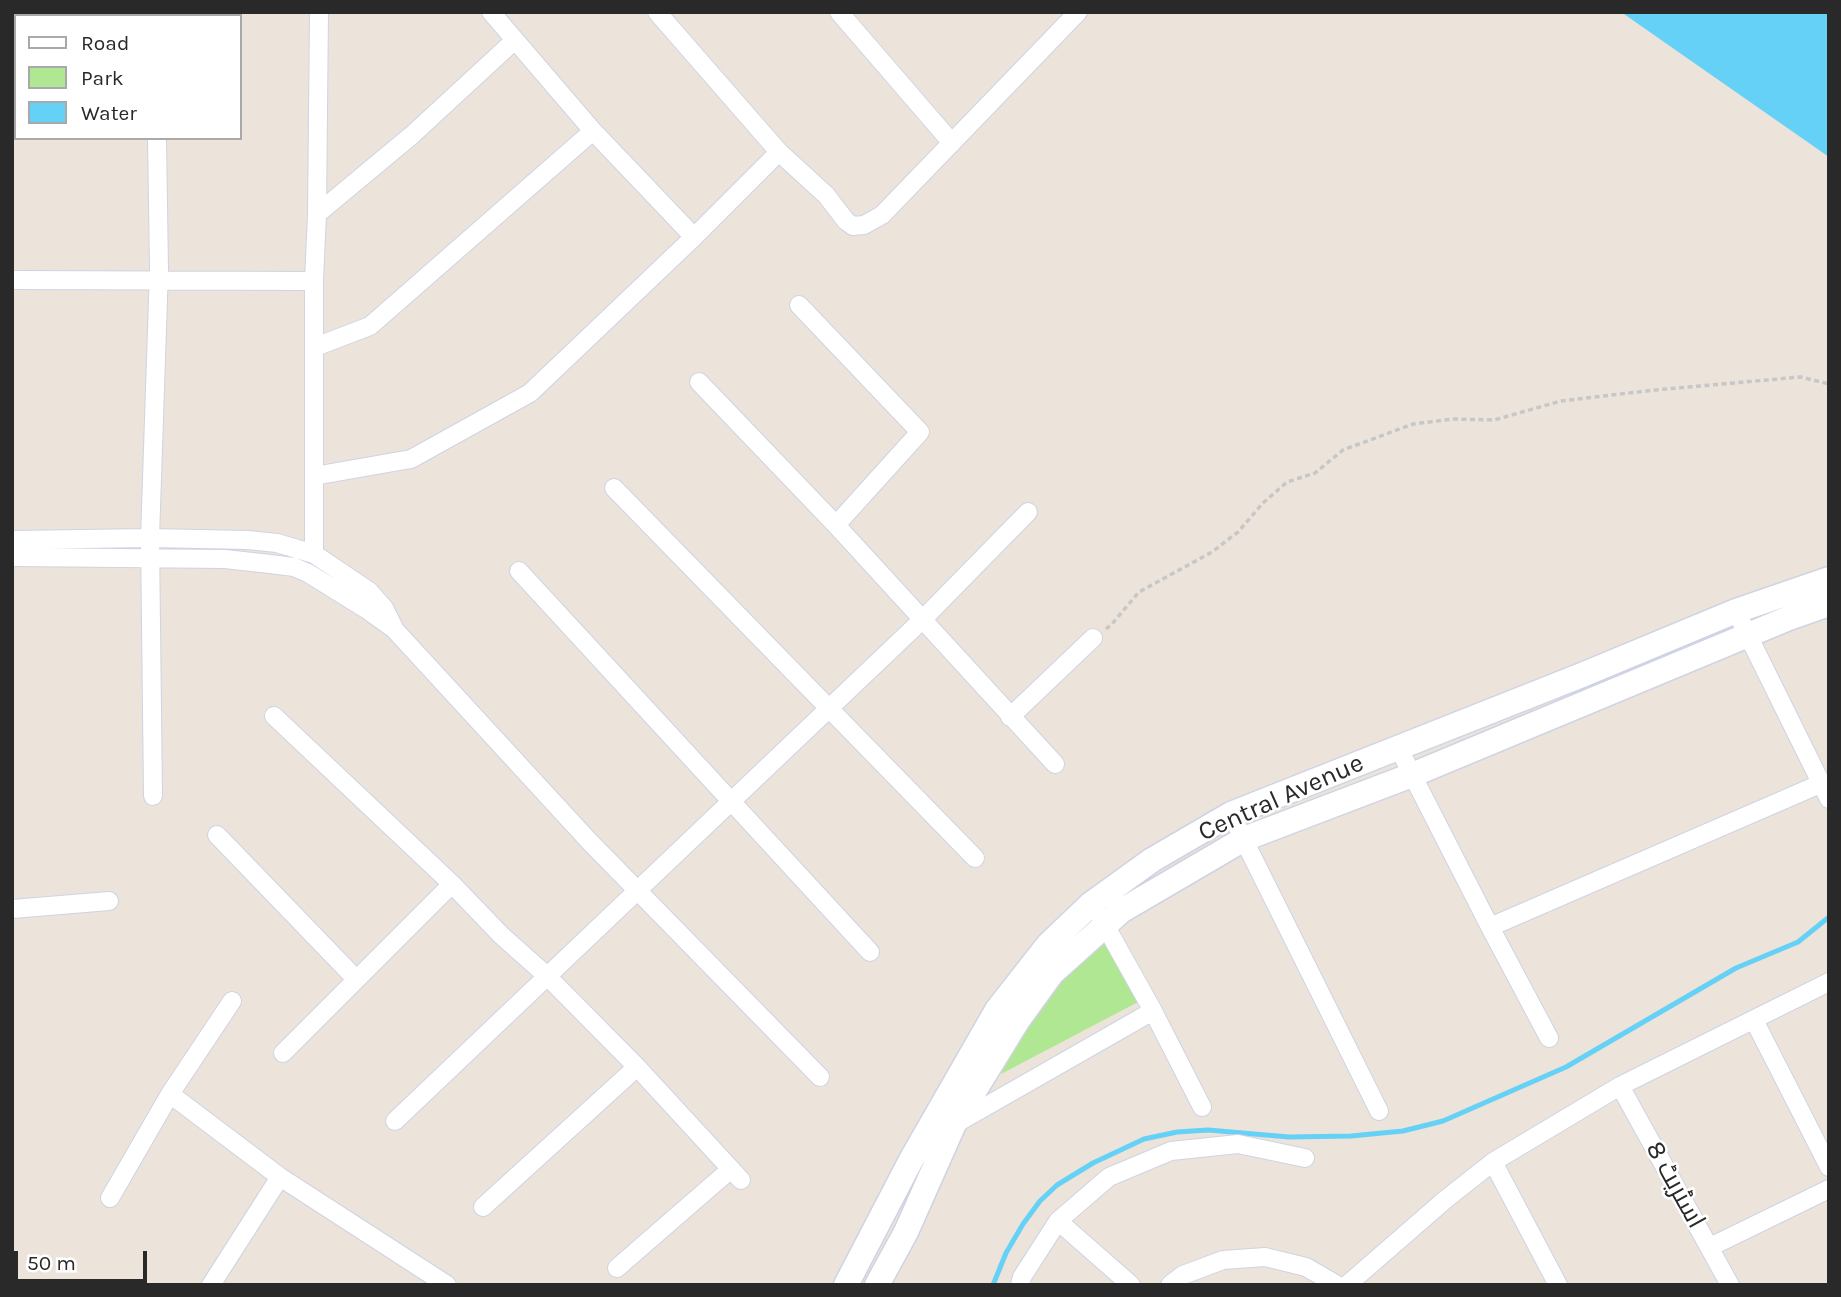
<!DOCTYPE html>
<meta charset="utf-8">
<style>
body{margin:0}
#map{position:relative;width:1841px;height:1297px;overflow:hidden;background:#ece4da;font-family:Karla,sans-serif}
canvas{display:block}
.frame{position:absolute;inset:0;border:14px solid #292929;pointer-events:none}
.legend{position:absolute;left:14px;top:14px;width:228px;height:126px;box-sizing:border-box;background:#fff;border:2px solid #a9a9a9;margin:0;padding:9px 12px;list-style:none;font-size:21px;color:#292929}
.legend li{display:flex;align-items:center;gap:14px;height:35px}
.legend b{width:35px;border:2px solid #a9a9a9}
.scale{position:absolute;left:14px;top:1251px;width:133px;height:32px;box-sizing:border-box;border:4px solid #292929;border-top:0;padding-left:9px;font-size:21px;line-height:24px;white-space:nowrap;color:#292929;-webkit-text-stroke:5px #fff;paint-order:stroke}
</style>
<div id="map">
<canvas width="1841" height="1297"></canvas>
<div class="frame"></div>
<ul class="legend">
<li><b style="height:9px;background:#fff"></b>Road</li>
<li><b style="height:19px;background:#b0e792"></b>Park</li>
<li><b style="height:19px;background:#66d1f6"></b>Water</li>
</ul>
<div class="scale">50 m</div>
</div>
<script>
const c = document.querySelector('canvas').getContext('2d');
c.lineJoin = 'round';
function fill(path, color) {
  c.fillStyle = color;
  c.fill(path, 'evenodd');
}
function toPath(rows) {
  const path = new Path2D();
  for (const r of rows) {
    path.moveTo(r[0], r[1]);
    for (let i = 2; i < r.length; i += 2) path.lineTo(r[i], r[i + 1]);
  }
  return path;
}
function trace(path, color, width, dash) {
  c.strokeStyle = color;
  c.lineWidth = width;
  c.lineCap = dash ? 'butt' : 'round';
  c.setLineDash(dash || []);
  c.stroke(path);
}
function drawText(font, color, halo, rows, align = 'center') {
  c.font = font + ' Karla,Cairo,sans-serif';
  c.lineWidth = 5;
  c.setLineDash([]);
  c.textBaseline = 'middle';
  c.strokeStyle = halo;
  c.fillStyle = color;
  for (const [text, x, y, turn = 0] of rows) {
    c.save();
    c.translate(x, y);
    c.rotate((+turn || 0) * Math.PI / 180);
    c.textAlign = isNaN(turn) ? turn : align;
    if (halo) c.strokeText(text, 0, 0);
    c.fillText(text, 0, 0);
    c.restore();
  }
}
fill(toPath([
 [1103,933,1140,1001,1001,1074,1013,1050,1048,995]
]), '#b0e792');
fill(toPath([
 [1621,12,1829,12,1829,157]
]), '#66d1f6');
trace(toPath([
 [993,1285,1006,1253,1023,1224,1040,1201,1057,1185,1093,1163,1144,1139,1177,1132,1208,1130,1289,1137,1351,1136,1403,1131,1443,1121,1566,1067,1736,968,1798,942,1829,917]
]), '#66d1f6', 5);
const street = toPath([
 [155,12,155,16],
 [491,12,593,131,694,237],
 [839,12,952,143],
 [779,152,826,195,846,221,853,226,864,225,882,215,1078,12],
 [317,214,412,135,515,40],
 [12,280,314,281],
 [799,305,920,432,836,525],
 [315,347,370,326,593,131],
 [699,382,836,525,1055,764],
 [314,476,411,459,530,393,694,237,779,152,657,12],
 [614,488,975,858],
 [12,540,150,538,248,540,277,543,314,554,369,591,384,608,393,626],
 [314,554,314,281,317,214,319,12],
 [12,557,225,559,270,564,294,567,308,573,366,609,394,629,589,841,820,1077],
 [519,571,870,952],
 [1736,611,1829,799],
 [274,716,452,884,501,935,547,976,637,1067,741,1180],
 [1010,717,1093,638],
 [1398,747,1490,927,1549,1038],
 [153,796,150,538,159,269,157,138],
 [1231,814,1379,1111],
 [217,835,356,979],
 [12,909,109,901],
 [1100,916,1153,1011,1202,1107],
 [1490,927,1820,784],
 [1754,1020,1829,1167],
 [283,1053,452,884],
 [1620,1086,1730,1285],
 [170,1094,280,1177,447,1285],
 [395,1121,922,620,1028,512],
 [955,1124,1153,1011],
 [1493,1162,1558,1285],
 [110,1198,170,1094,232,1001],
 [483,1207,637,1067],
 [1058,1221,1131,1285],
 [1710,1247,1829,1189],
 [617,1268,731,1169],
 [211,1285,280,1177],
 [1020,1285,1022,1277,1058,1221,1109,1177,1171,1151,1238,1144,1305,1158],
 [1170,1285,1183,1275,1223,1260,1265,1257,1306,1267,1337,1285],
 [1347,1285,1446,1199,1493,1162,1620,1086,1829,982]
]);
const secondary = toPath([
 [846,1285,911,1160,997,1010,1048,945,1091,904,1152,860,1231,814,1582,675,1736,611,1829,579],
 [877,1285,906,1232,954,1124,1018,1020,1052,973,1121,911,1244,839,1412,775,1789,618,1829,604]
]);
trace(street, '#cfd3e3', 20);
trace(secondary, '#cfd3e3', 27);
trace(toPath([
 [1106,629,1112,624,1139,592,1212,552,1238,532,1263,503,1287,482,1315,473,1343,450,1413,424,1453,419,1494,420,1561,401,1655,390,1801,377,1829,384]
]), '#c7c7c7', 3.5, [5, 3.5]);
trace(street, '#fff', 18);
trace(secondary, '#fff', 24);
drawText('26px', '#292929', '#fff', [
 ["Central Avenue",1281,798,-24],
 ["اسٹریٹ 8",1675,1185,61]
]);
</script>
